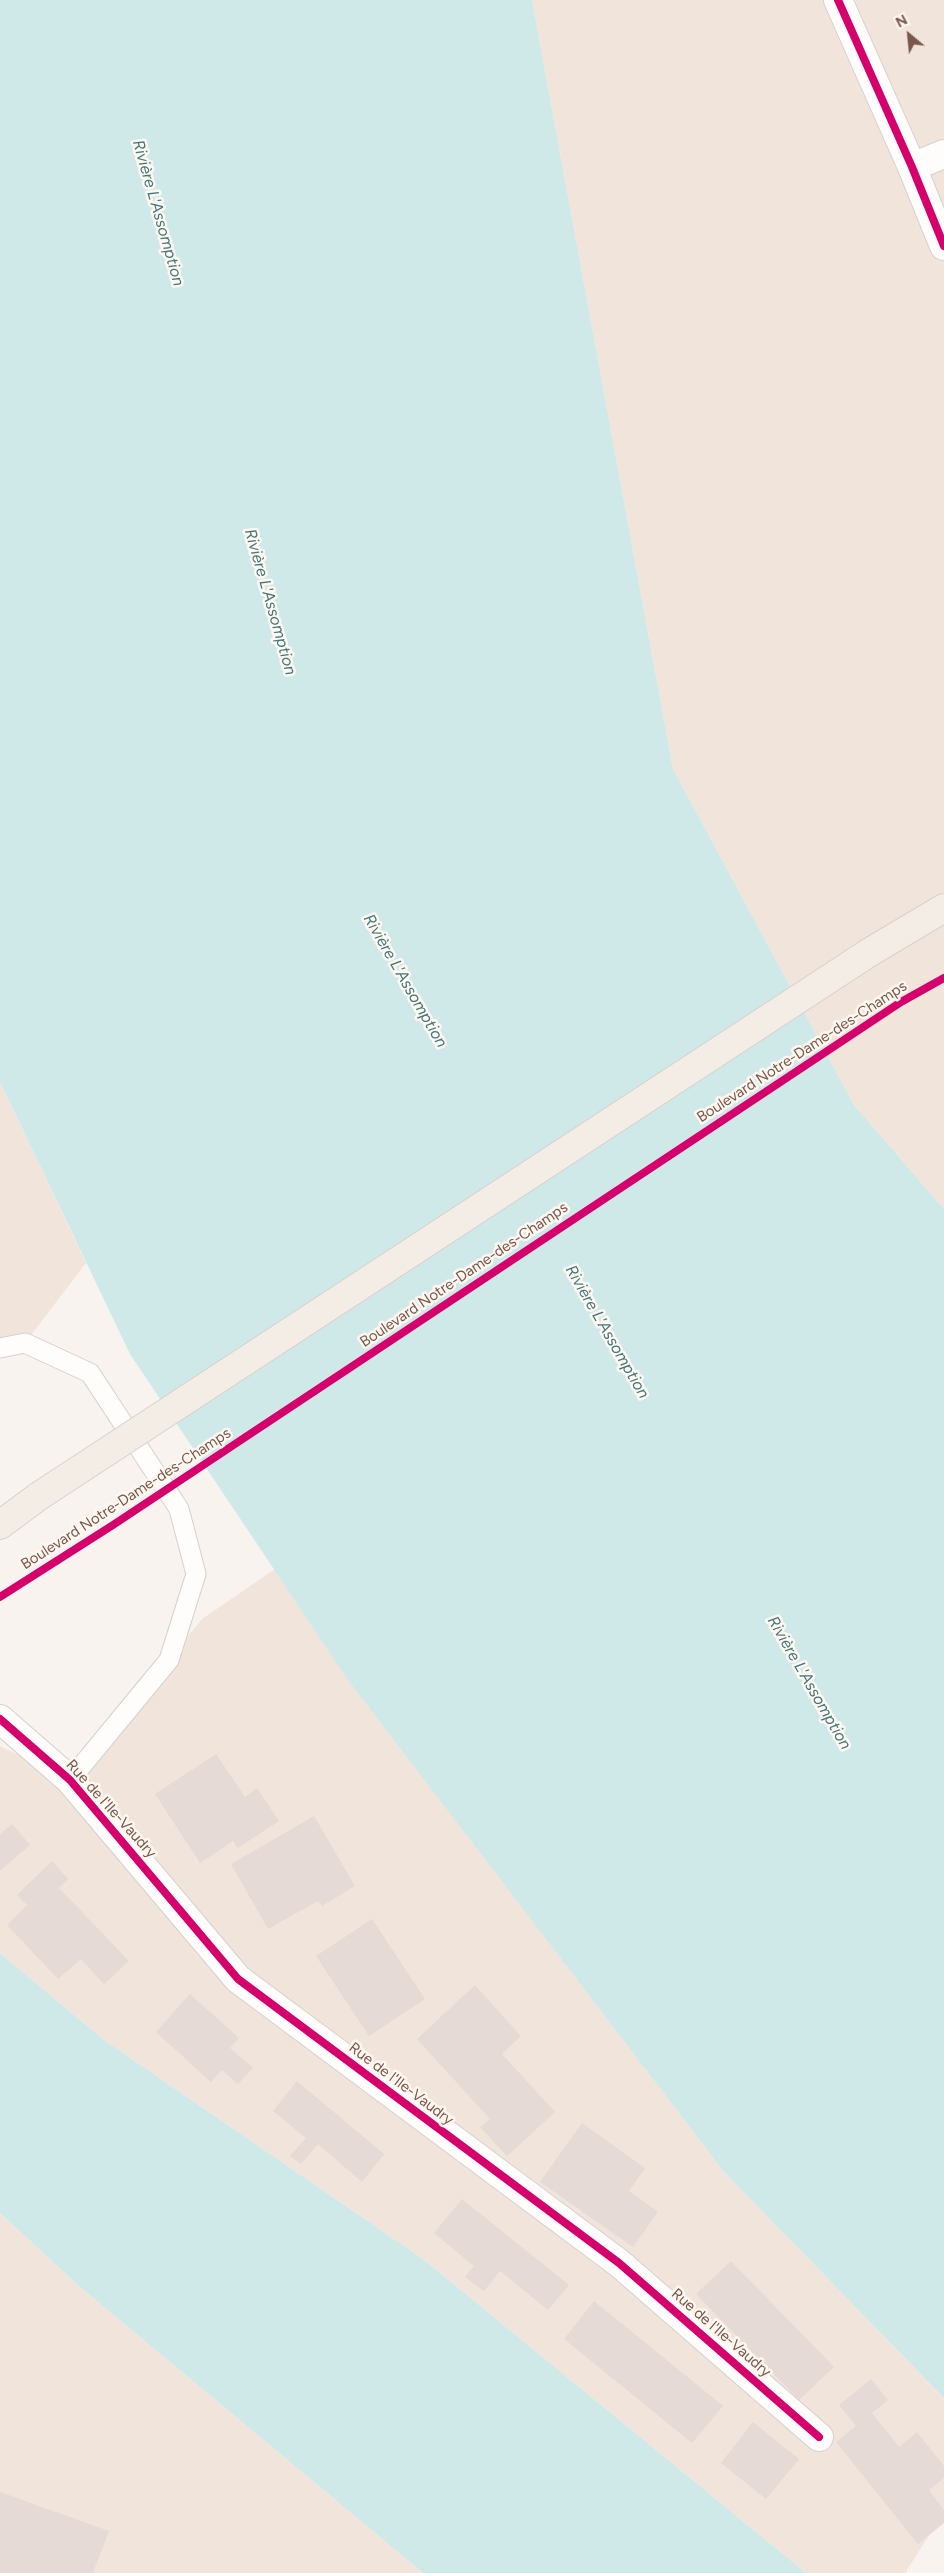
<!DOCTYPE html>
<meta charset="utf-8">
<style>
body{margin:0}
#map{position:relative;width:944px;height:2573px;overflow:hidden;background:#f8f3ee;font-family:Figtree,sans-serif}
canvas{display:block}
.north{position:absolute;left:884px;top:10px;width:50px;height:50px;-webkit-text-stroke:4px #fff7f0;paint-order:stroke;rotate:332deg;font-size:14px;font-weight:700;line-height:20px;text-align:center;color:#78574c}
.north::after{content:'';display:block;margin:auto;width:18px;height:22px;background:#78574c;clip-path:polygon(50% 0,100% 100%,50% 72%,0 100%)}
</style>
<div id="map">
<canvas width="944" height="2573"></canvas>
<div class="north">N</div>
</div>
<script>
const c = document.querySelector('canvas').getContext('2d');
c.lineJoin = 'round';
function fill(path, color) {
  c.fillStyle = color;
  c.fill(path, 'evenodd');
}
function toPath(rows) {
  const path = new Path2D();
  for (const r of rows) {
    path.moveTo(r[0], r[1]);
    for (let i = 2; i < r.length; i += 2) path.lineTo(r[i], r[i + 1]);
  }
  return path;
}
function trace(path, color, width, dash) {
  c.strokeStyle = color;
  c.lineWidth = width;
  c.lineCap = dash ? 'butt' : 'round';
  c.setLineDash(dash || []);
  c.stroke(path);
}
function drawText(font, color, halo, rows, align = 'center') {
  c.font = font + ' Figtree,sans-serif';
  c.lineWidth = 5;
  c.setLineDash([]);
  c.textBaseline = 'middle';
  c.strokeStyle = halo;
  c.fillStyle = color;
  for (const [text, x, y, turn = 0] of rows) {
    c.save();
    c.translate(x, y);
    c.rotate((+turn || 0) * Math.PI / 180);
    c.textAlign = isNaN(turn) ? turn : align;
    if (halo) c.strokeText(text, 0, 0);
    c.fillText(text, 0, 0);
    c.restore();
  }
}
fill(toPath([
 [532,0,944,0,944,1209,854,1105,673,769],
 [0,1082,86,1263,25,1343,0,1348],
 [275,1569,349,1680,724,2172,944,2398,944,2512,905,2573,806,2573,423,2259,104,2040,0,1953,0,1746,70,1780,202,1619],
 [0,2213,80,2287,423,2573,0,2573]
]), '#f1e5db');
fill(toPath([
 [0,0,532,0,673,769,854,1105,944,1209,944,2398,724,2172,348,1680,130,1354,0,1082],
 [0,1953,104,2040,423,2259,806,2573,423,2573,80,2287,0,2213]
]), '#cfe9e9');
fill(toPath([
 [216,1754,245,1797,257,1788,279,1821,238,1848,233,1841,200,1863,155,1794],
 [314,1816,355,1886,322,1906,318,1901,268,1929,231,1864],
 [12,1824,30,1845,0,1871,0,1834],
 [52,1861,68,1879,59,1888,129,1961,104,1984,81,1959,58,1979,7,1925,27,1905,17,1895],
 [372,1919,425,1999,369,2036,316,1956],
 [475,1985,521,2036,502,2054,555,2112,507,2156,480,2127,490,2119,417,2039],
 [190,1994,239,2038,230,2048,253,2068,238,2084,222,2070,211,2082,156,2032],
 [297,2081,384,2154,362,2182,318,2144,301,2164,290,2156,306,2138,273,2111],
 [582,2123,645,2168,629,2191,658,2212,633,2247,540,2182],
 [462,2199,569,2285,548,2310,500,2271,484,2291,465,2277,474,2266,434,2233],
 [731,2261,834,2367,799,2400,696,2294],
 [594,2301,723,2406,692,2443,564,2339],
 [871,2379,888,2400,872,2413,899,2447,917,2432,944,2466,944,2478,929,2490,944,2510,944,2523,918,2544,836,2442,856,2426,839,2405],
 [753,2422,799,2459,766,2499,721,2463],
 [0,2492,109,2531,93,2573,0,2573]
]), '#e5dad5');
const service = toPath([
 [0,1348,25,1343,90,1373,179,1509,196,1574,169,1660,70,1780]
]);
const minor = toPath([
 [912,167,944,154],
 [0,1719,70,1780,238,1979,619,2263,819,2437]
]);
const tertiary = toPath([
 [838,0,912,167,944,246]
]);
const primary = toPath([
 [870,952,944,908],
 [0,1525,39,1496]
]);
trace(service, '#d7d0cc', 21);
trace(minor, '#d7d0cc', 30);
trace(tertiary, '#d7d0cc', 30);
trace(primary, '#dad0cb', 30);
trace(service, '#fefdfc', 19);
trace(minor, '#fefdfc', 28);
trace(tertiary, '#fefdfc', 28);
trace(primary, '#f3ede6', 28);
const primaryBridge = toPath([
 [39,1496,870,952]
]);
trace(primaryBridge, '#dad0cb', 30, []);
trace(primaryBridge, '#f3ede6', 28);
trace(toPath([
 [838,0,912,167,944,246],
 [0,1597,113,1525,901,1002,944,978],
 [0,1719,70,1780,238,1979,619,2263,819,2437]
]), '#d6006c', 8);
drawText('15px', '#78574c', '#fff7f0', [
 ["Boulevard Notre-Dame-des-Champs",802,1052,-33],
 ["Boulevard Notre-Dame-des-Champs",464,1275,-34],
 ["Boulevard Notre-Dame-des-Champs",126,1499,-33],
 ["Rue de l'Ile-Vaudry",111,1809,48],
 ["Rue de l'Ile-Vaudry",401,2084,37],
 ["Rue de l'Ile-Vaudry",721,2333,41]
]);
drawText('italic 16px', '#3f787c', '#fff7f0', [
 ["Rivière L'Assomption",158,213,74],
 ["Rivière L'Assomption",270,602,74],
 ["Rivière L'Assomption",405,981,60],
 ["Rivière L'Assomption",607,1332,60],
 ["Rivière L'Assomption",809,1683,60]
]);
</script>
